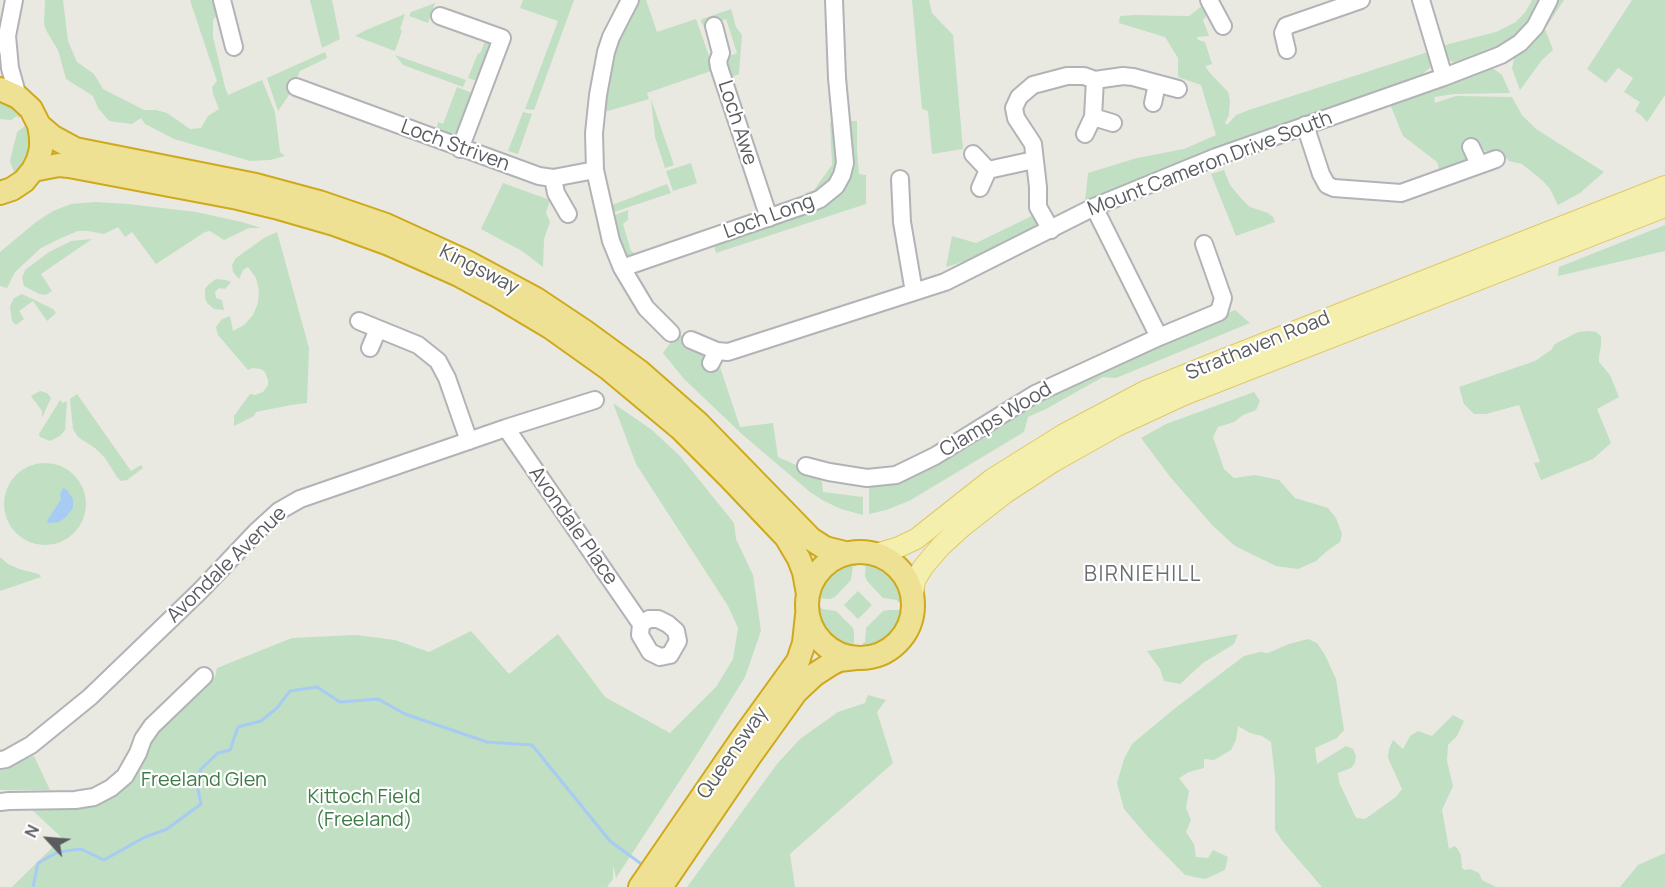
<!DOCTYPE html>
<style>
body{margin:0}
#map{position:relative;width:1665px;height:887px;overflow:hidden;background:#eae9e1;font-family:Manrope,sans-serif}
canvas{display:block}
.north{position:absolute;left:18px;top:809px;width:60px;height:60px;-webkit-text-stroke:4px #fff;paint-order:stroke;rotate:296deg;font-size:16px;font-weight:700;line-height:24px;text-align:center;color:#5a5c60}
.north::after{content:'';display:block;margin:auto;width:21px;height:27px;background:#5a5c60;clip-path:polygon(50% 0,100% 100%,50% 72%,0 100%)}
</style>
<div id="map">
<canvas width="1665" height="887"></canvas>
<div class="north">N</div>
</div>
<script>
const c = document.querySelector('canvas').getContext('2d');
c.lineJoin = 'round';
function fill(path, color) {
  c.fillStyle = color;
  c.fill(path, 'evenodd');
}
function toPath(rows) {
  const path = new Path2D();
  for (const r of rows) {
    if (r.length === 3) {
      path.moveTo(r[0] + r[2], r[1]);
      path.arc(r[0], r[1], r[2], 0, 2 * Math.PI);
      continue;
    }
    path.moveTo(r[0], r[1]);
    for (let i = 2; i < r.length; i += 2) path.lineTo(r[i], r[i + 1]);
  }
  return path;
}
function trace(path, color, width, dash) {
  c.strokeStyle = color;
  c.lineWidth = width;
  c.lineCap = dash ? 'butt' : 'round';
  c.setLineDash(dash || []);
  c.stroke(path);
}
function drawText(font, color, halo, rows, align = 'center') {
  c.font = font + ' Manrope,sans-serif';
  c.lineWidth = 4.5;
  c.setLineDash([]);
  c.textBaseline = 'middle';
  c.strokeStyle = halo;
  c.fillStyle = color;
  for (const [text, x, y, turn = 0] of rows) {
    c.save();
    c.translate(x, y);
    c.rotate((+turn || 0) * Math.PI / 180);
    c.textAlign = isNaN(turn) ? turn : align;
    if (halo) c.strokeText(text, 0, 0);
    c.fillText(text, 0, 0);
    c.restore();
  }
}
fill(toPath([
 [45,0,63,0,68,41,77,62,94,74,103,89,144,110,156,110,167,113,190,129,201,128,208,116,219,109,213,94,212,87,217,81,190,0,215,0,219,13,213,20,213,37,225,87,228,95,262,80,275,112,280,152,285,156,270,160,250,161,174,139,145,124,141,118,132,124,109,121,98,108,93,96,66,79,58,50,47,32,44,24],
 [310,0,332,0,340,39,322,48],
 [523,0,574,0,534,110,525,109,558,21,520,8],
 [637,0,646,0,657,32,696,19,714,70,647,93,649,99,601,113,615,44],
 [912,0,929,0,932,13,953,35,963,149,932,154,928,111,922,109],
 [1532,0,1544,0,1535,16,1513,41,1458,64,1446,59,1441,46,1496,32,1516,22,1526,11],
 [1556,0,1564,0,1545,29,1553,50,1542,60,1520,90,1512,68,1515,55],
 [1632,0,1665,0,1665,95,1647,122,1642,116,1635,111,1640,102,1624,92,1633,78,1618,68,1606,83,1587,69],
 [435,3,428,23,409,16,411,12],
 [1206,3,1208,14,1203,20,1209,36,1197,37,1198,40,1205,42,1212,64,1205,66,1210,73,1228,92,1230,100,1229,115,1225,123,1227,125,1236,115,1249,110,1428,52,1432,60,1431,67,1419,77,1234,141,1085,201,1088,173,1137,158,1184,149,1216,135,1201,85,1178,77,1178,58,1165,37,1119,23,1120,16,1135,15,1189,16],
 [731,9,736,27,742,35,739,74,728,79,722,59,737,53,726,19,704,27,701,21,702,19],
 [405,14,400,29,402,31,395,51,355,36,366,30],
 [485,41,493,43,480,82,468,78,478,53,480,54],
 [325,52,327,58,300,71,291,92,278,111,267,78],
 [395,55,466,80,463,87,403,65],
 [1484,68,1493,68,1502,75,1510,93,1454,94,1434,97,1435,103,1456,96,1512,97,1522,115,1536,129,1604,172,1580,193,1558,205,1550,189,1543,181,1522,164,1509,161,1502,153,1489,153,1482,149,1478,141,1467,144,1467,159,1453,167,1440,172,1437,162,1403,136,1390,104],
 [457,87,475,94,457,135,449,138,436,133,438,122,443,124],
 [651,99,674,165,665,168,655,137],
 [0,100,9,103,23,115,19,118,17,116,11,120,0,119],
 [523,112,532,114,518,154,508,151],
 [849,121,857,121,857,149,859,174,866,175,866,204,716,253,713,241,832,196],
 [839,122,837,176,806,200,805,193,814,190,832,165,830,123],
 [28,124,32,134,31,154,16,177,10,161,17,132],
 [691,163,697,183,673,191,666,171],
 [1224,170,1230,185,1240,197,1250,207,1268,213,1273,217,1275,222,1236,236,1211,174],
 [503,183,550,200,546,213,550,222,544,239,543,267,522,251,481,229],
 [667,184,671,193,608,214,608,208,612,205],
 [95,202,128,204,196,212,242,222,261,228,249,228,224,240,210,231,205,232,156,264,132,232,125,237,118,227,104,234,88,231,78,231,59,239,41,248,15,272,7,288,0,286,0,252,36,222,53,211,71,204],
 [628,210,628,220,623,224,631,251,634,253,630,257,622,252,610,217],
 [1034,215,1037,224,1035,228,975,258,946,267,952,236,976,243],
 [1665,225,1665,251,1558,276,1559,267],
 [277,232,309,348,307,403,291,405,256,412,254,416,234,426,234,416,250,394,255,395,263,392,268,385,268,380,265,372,261,369,252,368,248,370,218,335,216,327,222,319,230,316,233,331,244,325,253,315,258,303,259,290,256,278,248,267,243,270,239,279,233,272,232,265,236,258,264,238],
 [92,239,41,274,52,291,46,295,39,294,24,286,22,278,25,270,49,252,71,241],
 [216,279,226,280,231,282,225,289,219,288,215,292,216,298,222,300,224,310,214,309,207,303,205,298,205,289,208,285],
 [22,294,53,309,56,313,47,321,33,301,19,311,24,319,16,325,12,321,10,306,14,298],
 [1235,310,1250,323,1116,378,1103,377,1046,409,1028,417,1024,432,909,501,886,510,869,514,869,488,871,483,1025,405],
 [1589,331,1596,332,1601,336,1601,346,1599,356,1599,362,1610,375,1619,397,1597,409,1611,443,1593,459,1541,480,1534,463,1540,462,1519,405,1486,414,1474,414,1464,404,1459,387,1535,361,1551,350,1555,344,1578,332],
 [677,333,692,342,703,352,704,362,706,365,720,367,740,427,773,423,778,457,818,475,822,482,823,492,863,497,863,515,841,509,824,501,810,492,743,435,684,379,663,353],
 [40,391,47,393,51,398,42,418,42,411,31,396],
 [1254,392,1260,401,1256,410,1243,415,1234,422,1218,427,1213,437,1224,469,1234,478,1255,475,1279,480,1295,498,1328,508,1336,518,1342,534,1340,542,1327,551,1316,561,1298,569,1276,566,1235,546,1213,526,1171,478,1141,438,1166,424],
 [77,394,131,471,141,465,143,468,127,480,121,481,117,477,105,458,95,448,78,437,73,429,70,399],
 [60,400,63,403,67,401,65,430,60,436,50,441,40,437,39,434],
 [613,403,652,430,680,456,734,523,736,539,753,575,761,631,745,677,694,759,616,878,613,865,613,879,607,887,12,887,62,838,31,809,92,807,116,793,155,732,215,677,217,668,292,638,356,635,395,640,429,652,471,631,509,674,558,634,605,697,670,733,716,687,733,659,738,628,728,606,636,464],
 [45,504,41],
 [0,557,8,564,19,569,39,574,41,577,0,591],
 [848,561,856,561,856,566,853,566,851,580,835,597,830,599,815,598,817,588,827,573,833,567],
 [866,561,884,567,891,573,897,580,900,588,903,602,898,602,897,600,883,598,867,581,865,576],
 [858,591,872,605,858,619,844,605],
 [821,607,822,609,836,611,853,628,854,633,854,648,835,642,823,629,816,614,816,608],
 [888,610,903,610,897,628,884,641,869,647,863,648,863,643,865,642,866,628,883,611],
 [1238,634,1234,644,1203,663,1180,684,1164,681,1160,669,1147,651],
 [1308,639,1317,643,1325,655,1336,679,1344,730,1337,738,1315,748,1317,764,1346,746,1353,749,1356,756,1355,763,1351,768,1338,773,1339,782,1356,818,1365,819,1396,797,1402,789,1388,758,1389,749,1393,740,1403,749,1410,736,1418,731,1432,736,1453,715,1464,721,1457,736,1448,745,1447,761,1453,786,1442,810,1449,849,1454,846,1457,848,1461,855,1462,868,1465,870,1470,869,1479,873,1482,880,1496,887,1322,887,1283,842,1275,830,1275,778,1271,742,1262,736,1250,733,1238,726,1236,740,1231,750,1214,760,1204,759,1204,768,1189,772,1179,778,1189,791,1186,808,1191,820,1186,832,1194,844,1196,857,1208,858,1213,850,1228,857,1225,870,1205,879,1185,875,1148,837,1124,809,1117,783,1124,759,1132,744,1174,709,1244,656,1260,652,1268,653,1289,644],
 [868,695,886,700,877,712,893,763,790,854,795,887,687,887,777,764,800,739,838,712,865,703],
 [34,756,50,790,0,790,0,767],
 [1665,853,1665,886,1664,887,1620,887,1638,865]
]), '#c0dfc3');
fill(toPath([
 [63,488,67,490,73,499,73,508,66,517,59,522,48,523,47,521,61,499,60,494]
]), '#a8cbf3');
trace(toPath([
 [33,887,38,863,58,852,81,849,104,860,145,837,167,829,201,804,196,780,201,769,218,753,230,750,238,727,261,721,277,708,290,691,317,687,340,702,378,699,405,714,487,742,532,745,610,841,644,866]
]), '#a8cbf3', 3);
const minor = toPath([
 [222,0,234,47],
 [630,0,611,37,606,52,598,95,594,133,595,170,611,241,622,268,646,308,671,333],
 [1209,0,1223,26],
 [1421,0,1444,77],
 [440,16,502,38,460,149],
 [714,26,721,53,718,61,719,67,769,218],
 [7,36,10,68,18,97],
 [3,45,7,36,14,0],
 [1287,50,1283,33,1286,26,1361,0],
 [296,87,539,176,553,178,595,170],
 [1153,103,1157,84],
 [1093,117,1113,123],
 [1305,125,1321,174,1327,185,1334,188,1401,193,1496,159],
 [1085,134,1093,117,1095,80],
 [1471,147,1479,164],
 [973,154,988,170,980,188],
 [988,170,1034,160],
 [553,178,556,193,568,214],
 [900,179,902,222,914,292],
 [1094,207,1159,337],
 [1051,230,1038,207,1038,187,1033,144,1016,118,1014,108,1019,97,1033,85,1067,76,1084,76,1095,80,1123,76,1133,77,1178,89],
 [622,268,808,204,820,199,836,186,842,175,845,163,837,78,834,0],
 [359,321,418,345,438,361,447,378,469,441],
 [691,340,717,351],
 [370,348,378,329],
 [711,363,717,351,728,352,945,282,1094,207,1216,157,1444,77,1501,55,1520,43,1535,27,1549,0],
 [506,428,641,624,640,635,650,652,660,657,670,655,678,641,676,631,668,624,658,619,649,619,641,624],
 [806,466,829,472,867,478,896,475,935,456,1035,394,1159,337,1219,312,1223,298,1204,244],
 [0,760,6,759,31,745,90,697,200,591,256,532,279,511,300,499,506,428,595,400],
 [0,802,9,801,75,800,94,797,111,788,125,776,138,753,143,739,152,726,204,676]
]);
const major = toPath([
 [876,554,899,547,916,539,992,479,1064,434,1145,391,1214,363,1665,186],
 [913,595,915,580,924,566,941,546,963,526,1004,494,1053,462,1117,426,1184,395,1665,207]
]);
const highway = toPath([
 [0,89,18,97,31,109,39,125,41,137,41,149,38,160,33,170,24,181,12,189,0,193],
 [39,125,53,137,75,149,256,185,319,202,386,225,465,261,536,299,584,331,640,372,698,423,811,539,825,548,845,553],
 [33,170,59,165,69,166,238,198,275,207,334,224,389,244,459,275,498,296,550,327,609,369,681,429,730,478,786,537,799,559,804,572,808,594],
 [860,605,53],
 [640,887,741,740,798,661,804,643,807,615],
 [661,887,750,756,796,692,814,675,831,664,839,660,856,658]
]);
trace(minor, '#b2b3b7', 20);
trace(major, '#dec967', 22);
trace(highway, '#cfa91c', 26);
trace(minor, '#fff', 16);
trace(major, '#f4efad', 20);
trace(highway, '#eee194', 22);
drawText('20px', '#5a5c60', '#fff', [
 ["Loch Awe",737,123,72],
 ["Loch Striven",455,146,20],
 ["Mount Cameron Drive South",1210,164,-21],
 ["Loch Long",769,217,-20],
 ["Kingsway",479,270,27],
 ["Strathaven Road",1258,346,-22],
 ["Clamps Wood",996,420,-31],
 ["Avondale Place",573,526,55],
 ["Avondale Avenue",227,565,-44],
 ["Queensway",733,753,-55]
]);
drawText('20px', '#3e7b47', '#fff', [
 ["Freeland Glen",204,780],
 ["Kittoch Field",364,797],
 ["(Freeland)",364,820]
]);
c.letterSpacing = '1.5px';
drawText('21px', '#6b6e72', '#fff', [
 ["BIRNIEHILL",1143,575]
]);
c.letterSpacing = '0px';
</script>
